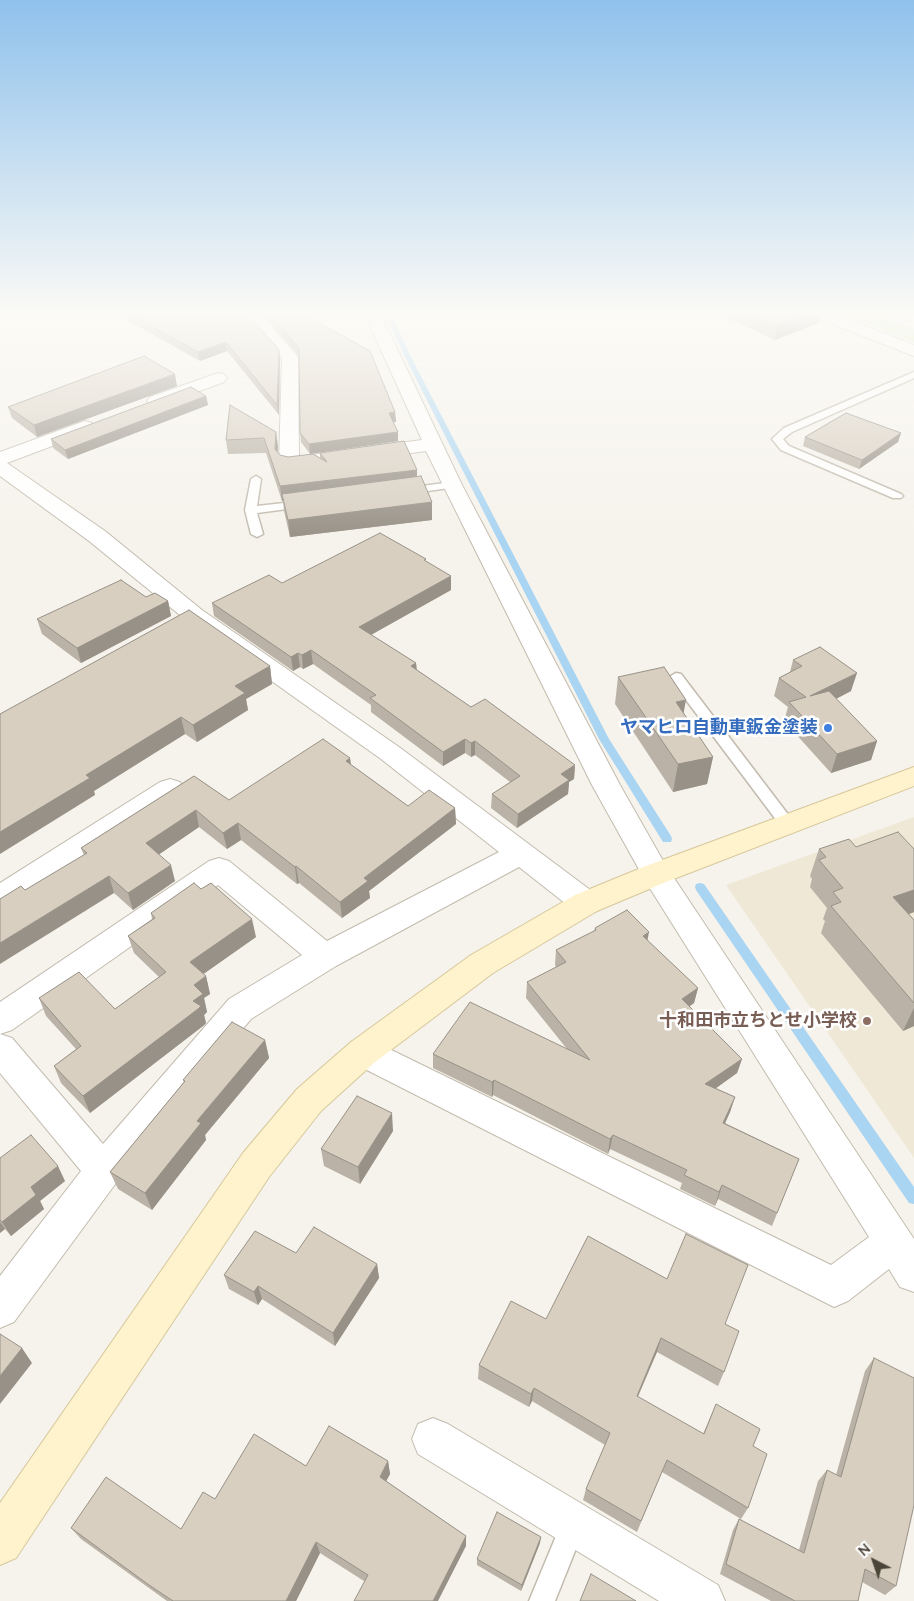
<!DOCTYPE html>
<meta charset="utf-8">
<style>
body{margin:0}
#map{position:relative;width:914px;height:1601px;overflow:hidden;background:#f6f3ec;font-family:Mulish,sans-serif}
canvas{display:block}
.north{position:absolute;left:849px;top:1536px;width:50px;height:50px;-webkit-text-stroke:4px #fff;paint-order:stroke;rotate:319deg;font-size:14px;font-weight:700;line-height:20px;text-align:center;color:#4b4439}
.north::after{content:'';display:block;margin:auto;width:18px;height:22px;background:#4b4439;clip-path:polygon(50% 0,100% 100%,50% 72%,0 100%)}
</style>
<div id="map">
<canvas width="914" height="1601"></canvas>
<div class="north">N</div>
</div>
<script>
const c = document.querySelector('canvas').getContext('2d');
c.lineJoin = 'round';
function fill(path, color) {
  c.fillStyle = color;
  c.fill(path, 'evenodd');
}
function toPath(rows) {
  const path = new Path2D();
  for (const r of rows) {
    path.moveTo(r[0], r[1]);
    for (let i = 2; i < r.length; i += 2) path.lineTo(r[i], r[i + 1]);
  }
  return path;
}
function trace(path, color, width, dash) {
  c.strokeStyle = color;
  c.lineWidth = width;
  c.lineCap = dash ? 'butt' : 'round';
  c.setLineDash(dash || []);
  c.stroke(path);
}
function drawText(font, color, halo, rows, align = 'center') {
  c.font = font + ' Mulish,"Noto Sans JP",sans-serif';
  c.lineWidth = 5;
  c.setLineDash([]);
  c.textBaseline = 'middle';
  c.strokeStyle = halo;
  c.fillStyle = color;
  for (const [text, x, y, turn = 0] of rows) {
    c.save();
    c.translate(x, y);
    c.rotate((+turn || 0) * Math.PI / 180);
    c.textAlign = isNaN(turn) ? turn : align;
    if (halo) c.strokeText(text, 0, 0);
    c.fillText(text, 0, 0);
    c.restore();
  }
}
fill(toPath([
 [914,817,914,1158,726,885]
]), '#efe8d6');
fill(toPath([
 [847,315,876,315,914,329,914,342]
]), '#d2eab5');
fill(toPath([
 [386,315,392,315,409,353,609,739,671,836,672,839,671,842,663,842,599,739,403,353,386,315],
 [700,883,704,884,914,1187,914,1204,909,1203,696,890,695,887,696,884,700,883]
]), '#a9d4f2');
const lane = toPath([
 [914,372,914,378,792,432,783,439,789,446,901,494,903,496,901,498,893,498,781,450,772,439,784,428,914,372],
 [256,476,261,479,257,506,302,501,308,504,302,507,257,513,263,534,257,537,251,534,245,510,251,479,256,476],
 [452,482,457,485,456,487,407,494,402,491,407,488,452,482],
 [676,673,681,674,793,821,796,825,793,829,788,831,783,829,671,680,669,677,676,673],
 [573,1514,582,1517,585,1526,555,1601,529,1601,564,1517,573,1514]
]);
const street = toPath([
 [248,315,268,315,265,319,298,357,299,457,319,454,326,456,329,460,326,464,289,470,282,468,279,464,282,358,249,320,248,315],
 [365,315,381,315,462,485,620,785,666,866,914,1239,914,1292,900,1287,889,1269,848,1301,834,1307,351,1062,346,1052,351,1042,363,1038,375,1042,831,1265,869,1237,646,882,592,785,426,451,369,459,362,457,359,453,362,449,369,447,422,440,365,315],
 [815,315,838,315,914,345,914,356,817,318,815,315],
 [218,373,224,374,227,378,224,382,162,405,156,406,150,405,147,401,150,397,218,373],
 [85,421,92,423,94,427,92,431,7,463,105,531,202,610,399,747,597,895,601,903,597,911,586,915,575,911,519,867,336,966,251,1019,116,1183,14,1322,0,1328,0,1276,81,1171,0,1073,0,1002,209,861,219,858,229,861,327,941,499,852,381,759,186,620,89,541,0,476,0,452,85,421],
 [218,885,302,955,229,999,103,1144,12,1038,0,1034,12,1030,218,885],
 [170,779,180,782,184,789,180,796,11,906,0,909,0,883,160,782,170,779],
 [433,1418,448,1424,718,1585,725,1601,659,1601,418,1454,412,1439,418,1424,433,1418]
]);
const secondary = toPath([
 [914,767,914,786,666,882,597,911,493,973,375,1062,321,1111,269,1177,16,1558,0,1565,0,1503,243,1153,297,1089,351,1042,471,955,575,895,646,866,914,767]
]);
trace(lane, '#c2bbae', 3);
trace(street, '#c2bbae', 2);
trace(secondary, '#d6c79b', 2);
fill(lane, '#fff');
fill(street, '#fff');
fill(secondary, '#fff3cd');
fill(toPath([
 [118,315,249,315,279,350,280,359,279,415,227,351,200,361],
 [267,315,310,315,308,317,395,412,396,422,393,422,398,441,310,454,301,442,300,433,299,356,267,319],
 [721,315,820,315,819,323,775,340],
 [177,386,37,437,12,418,8,407],
 [206,396,208,405,68,459,53,448,51,439],
 [276,432,277,452,280,455,288,457,320,458,320,453,417,470,417,477,432,502,432,520,290,537,284,511,283,501,282,501,266,453,228,454,226,440],
 [901,433,898,442,859,469,803,446,805,437],
 [426,562,451,590,371,635,416,663,417,670,471,707,575,765,574,779,569,782,568,794,517,828,491,808,492,794,510,782,475,755,471,757,465,753,443,766,371,712,371,705,313,664,303,669,300,667,293,671,214,616,212,603,282,583],
 [146,597,168,601,171,616,81,663,42,634,37,619],
 [793,660,851,691,836,699,877,741,871,760,831,773,784,721,788,707,774,696,779,678,790,672],
 [270,666,272,684,246,699,248,710,197,742,185,734,94,791,95,795,0,714],
 [618,677,684,714,713,757,707,784,673,792,615,704],
 [350,758,351,765,408,806,455,808,456,824,369,891,370,898,342,918,299,883,297,884,241,840,227,849,199,827,159,854,175,881,133,910,114,893,84,855,81,848,194,776,229,800],
 [856,847,914,849,914,912,909,914,914,920,914,1026,903,1031,821,933,825,921,823,919,827,908,810,887,812,879,810,876,819,849],
 [151,913,256,937,203,974,206,976,210,994,204,998,207,1012,204,1015,206,1023,203,1026,90,1113,61,1083,54,1066,76,1049,46,1016,39,998,115,1009,159,977,134,953,128,936,152,919],
 [595,928,648,941,698,988,694,1003,689,1007,742,1059,737,1073,716,1088,735,1097,730,1112,725,1123,799,1159,772,1226,718,1199,715,1206,680,1189,682,1183,610,1149,608,1154,493,1095,492,1097,433,1068,433,1054,567,1049,526,998,527,982,556,967,555,965,556,950,594,931],
 [265,1040,269,1058,205,1135,206,1140,152,1210,118,1189,110,1172,184,1082,183,1080],
 [393,1131,360,1184,324,1166,321,1149],
 [0,1158,65,1181,40,1201,44,1209,11,1236,5,1229,0,1233],
 [296,1253,377,1264,379,1278,335,1346,262,1299,258,1305,229,1289,224,1275],
 [546,1319,725,1324,724,1372,718,1386,657,1352,638,1397,703,1434,716,1404,753,1446,748,1508,741,1519,662,1472,637,1532,583,1500,586,1489,605,1445,532,1401,529,1407,478,1379,479,1365],
 [874,1358,896,1586,885,1595,862,1582,858,1601,771,1601,720,1574,733,1530,739,1519,799,1550,818,1481,827,1470,836,1475,865,1371],
 [388,1461,390,1474,386,1481,466,1536,466,1546,364,1581,320,1553,296,1601,167,1601,81,1539,71,1528,181,1529,215,1499,306,1466],
 [540,1543,521,1591,477,1565,477,1559]
]), '#bab2a6');
fill(toPath([
 [805,315,820,315,819,323,775,340,777,326],
 [226,342,227,351,200,361,198,352],
 [279,350,280,359,279,415,277,405],
 [175,374,177,386,37,437,34,425],
 [206,396,208,405,68,459,65,450],
 [395,412,396,422,390,422,389,413],
 [276,432,278,446,277,464,275,449],
 [398,432,398,441,310,454,309,444],
 [901,433,898,442,859,469,862,460],
 [417,470,417,484,282,494,283,501,282,501,280,486],
 [432,502,432,520,290,537,288,520],
 [451,576,451,590,360,641,359,627],
 [168,601,171,616,81,663,77,648],
 [311,650,313,664,303,669,302,655],
 [298,653,300,667,293,671,291,657],
 [416,663,417,677,411,666],
 [270,666,272,684,246,699,248,710,197,742,193,725,235,686],
 [857,673,851,691,805,715,810,696],
 [686,700,681,727,676,702],
 [181,717,185,734,94,791,95,795,0,854,0,832,86,775],
 [465,739,465,753,443,766,443,752],
 [475,741,475,755,471,757,471,743],
 [877,741,871,760,831,773,837,754],
 [713,757,707,784,673,792,678,764],
 [350,758,352,775,346,761],
 [575,765,574,779,569,782,568,794,517,828,518,814,561,774],
 [455,808,456,824,369,891,370,898,342,918,340,902,364,878],
 [196,810,199,827,151,860,146,843],
 [238,823,241,840,227,849,223,833],
 [171,865,175,881,133,910,128,893],
 [296,866,299,883,297,884,295,867],
 [109,876,114,893,0,964,0,943],
 [914,890,914,912,882,924,893,897],
 [252,919,256,937,195,980,190,962],
 [649,932,646,948,643,936],
 [206,976,210,994,204,998,207,1012,204,1015,206,1023,203,1026,90,1113,83,1096,193,1001,194,985],
 [698,988,694,1003,678,1014,682,999],
 [914,1008,914,1026,903,1031],
 [265,1040,269,1058,205,1135,206,1140,152,1210,145,1193,197,1121],
 [742,1059,737,1073,701,1099,705,1084],
 [494,1080,493,1095,492,1097,492,1082],
 [735,1097,730,1112,719,1137,723,1123],
 [392,1113,393,1131,360,1184,358,1167],
 [613,1135,610,1149,608,1154,610,1139],
 [58,1166,65,1181,40,1201,44,1209,11,1236,2,1222,31,1187],
 [722,1185,718,1199,715,1206,719,1192],
 [0,1222,5,1229,0,1233],
 [377,1264,379,1278,335,1346,333,1333],
 [258,1286,262,1299,258,1305,254,1292],
 [661,1338,657,1352,632,1409,637,1396],
 [22,1348,32,1363,0,1404,0,1376],
 [534,1388,532,1401,529,1407,531,1394],
 [388,1461,390,1474,382,1489,380,1477],
 [466,1536,466,1546,438,1601,433,1601],
 [541,1537,540,1543,521,1591,522,1585],
 [316,1542,320,1553,296,1601,286,1601]
]), '#979187');
const building = toPath([
 [132,315,249,315,279,350,277,405,226,342,198,352,132,315],
 [271,315,305,315,370,351,395,412,389,413,398,432,309,444,300,433,299,348,271,315],
 [754,315,805,315,777,326,754,315],
 [144,356,175,374,34,425,8,407,144,356],
 [191,387,206,396,65,450,51,439,191,387],
 [230,405,276,432,275,449,280,455,288,457,313,454,327,462,320,453,404,441,417,470,280,486,264,438,226,440,230,405],
 [846,413,901,433,862,460,805,437,846,413],
 [421,476,432,502,288,520,282,494,421,476],
 [380,533,426,559,424,560,451,576,359,627,416,663,411,666,471,707,485,699,575,765,561,774,569,780,518,814,492,794,520,776,475,741,471,743,465,739,443,752,370,698,376,695,311,650,302,655,298,653,291,657,212,603,269,575,282,583,380,533],
 [121,580,146,597,155,593,168,601,77,648,37,619,121,580],
 [189,610,270,666,235,686,245,693,193,725,181,717,86,775,90,778,0,832,0,714,189,610],
 [820,647,857,673,810,696,829,691,877,741,837,754,789,702,806,697,779,678,802,666,793,660,820,647],
 [664,667,686,700,676,702,713,757,678,764,618,677,664,667],
 [323,739,350,758,346,761,408,806,429,790,455,808,364,878,368,881,340,902,296,866,295,867,238,823,223,833,196,810,146,843,171,865,128,893,109,876,0,943,0,899,21,886,25,890,87,853,81,848,194,776,229,800,323,739],
 [898,832,914,849,914,890,893,897,914,920,914,1003,831,906,841,902,833,892,843,888,819,860,826,857,819,849,849,839,856,847,898,832],
 [194,883,201,889,211,883,252,919,190,962,206,976,194,985,203,994,193,1001,201,1006,198,1009,83,1096,54,1066,81,1046,39,998,79,972,115,1009,166,972,128,936,155,918,151,913,194,883],
 [627,910,649,932,643,936,698,988,682,999,742,1059,705,1084,735,1097,723,1123,799,1159,777,1213,722,1185,719,1192,684,1175,687,1170,613,1135,610,1139,494,1080,492,1082,433,1054,470,1002,590,1060,527,982,566,962,556,950,596,930,595,928,627,910],
 [232,1022,265,1040,197,1121,201,1123,145,1193,110,1172,185,1081,183,1080,232,1022],
 [357,1096,392,1113,358,1167,321,1149,357,1096],
 [31,1135,58,1166,31,1187,36,1195,2,1222,0,1220,0,1158,31,1135],
 [314,1227,377,1264,333,1333,258,1286,254,1292,224,1275,255,1231,296,1253,314,1227],
 [686,1234,748,1265,725,1324,739,1331,724,1372,661,1338,637,1396,704,1434,716,1404,760,1429,753,1446,767,1454,748,1508,667,1460,641,1521,586,1489,610,1433,534,1388,531,1394,479,1365,511,1301,546,1319,588,1236,667,1279,686,1234],
 [0,1334,22,1348,0,1376,0,1334],
 [874,1358,914,1378,914,1505,896,1586,865,1569,858,1601,795,1601,726,1564,739,1519,804,1553,827,1470,841,1477,874,1358],
 [329,1426,388,1461,380,1477,466,1536,433,1601,354,1601,368,1575,316,1542,286,1601,173,1601,149,1585,71,1528,106,1477,181,1529,203,1492,215,1499,254,1434,306,1466,329,1426],
 [497,1512,541,1537,522,1585,477,1559,497,1512],
 [591,1574,636,1601,580,1601,591,1574]
]);
fill(building, '#d8cfc1');
trace(building, '#979187', 1);
const sky = c.createLinearGradient(0, 0, 0, 540);
sky.addColorStop(0, '#8fc1ec');
sky.addColorStop(0.58, '#fbfaf6');
sky.addColorStop(1, '#fbfaf600');
c.fillStyle = sky;
c.fillRect(0, 0, 914, 540);
for (const [x, y, r, color] of [
 [828,728,5,"#3f7fe0"],
 [867,1021,5,"#8d6e63"]
]) {
  const dot = new Path2D();
  dot.arc(x, y, r, 0, 2 * Math.PI);
  c.fillStyle = color;
  c.fill(dot);
  trace(dot, '#fff', 2);
}
drawText('bold 18px', '#366cbe', '#fff', [
 ["ヤマヒロ自動車鈑金塗装",818,728]
], 'right');
drawText('bold 18px', '#785e54', '#fff', [
 ["十和田市立ちとせ小学校",857,1021]
], 'right');
</script>
